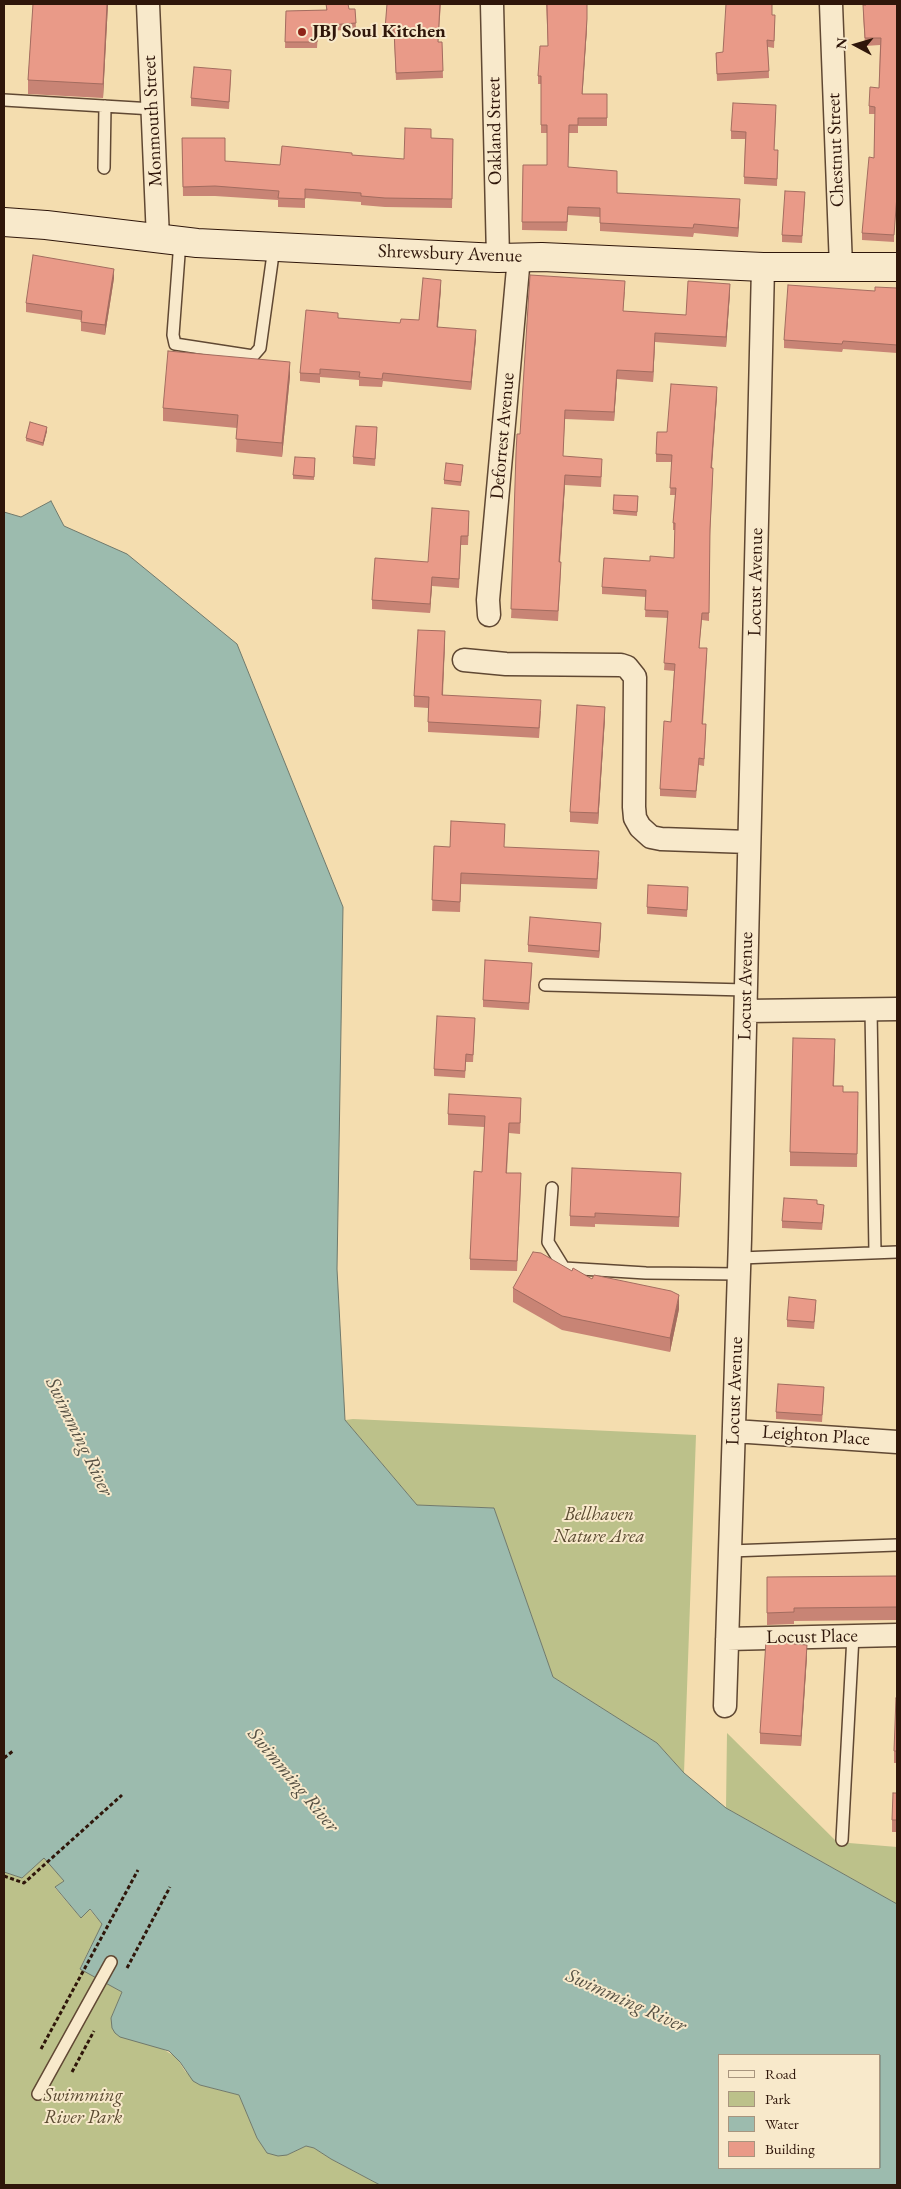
<!DOCTYPE html>
<style>
body{margin:0}
#map{position:relative;width:901px;height:2189px;overflow:hidden;background:#f4ddaf;font-family:"EB Garamond",serif}
canvas{display:block}
.frame{position:absolute;inset:0;border:5px solid #2f160a;pointer-events:none}
.legend{position:absolute;left:718px;top:2054px;width:162px;height:115px;box-sizing:border-box;background:#f8e9cb;border:1px solid #a8957e;margin:0;padding:6px 9px;list-style:none;font-size:15px;color:#2f160a}
.legend li{display:flex;align-items:center;gap:10px;height:25px}
.legend b{width:25px;border:1px solid #a8957e}
.north{position:absolute;left:831px;top:20px;width:50px;height:50px;-webkit-text-stroke:4px #f8e9cb;paint-order:stroke;rotate:276deg;font-size:14px;font-weight:700;line-height:20px;text-align:center;color:#2f160a}
.north::after{content:'';display:block;margin:auto;width:18px;height:22px;background:#2f160a;clip-path:polygon(50% 0,100% 100%,50% 72%,0 100%)}
</style>
<div id="map">
<canvas width="901" height="2189"></canvas>
<div class="frame"></div>
<ul class="legend">
<li><b style="height:6px;background:#f8e9cb"></b>Road</li>
<li><b style="height:14px;background:#bcc18a"></b>Park</li>
<li><b style="height:14px;background:#9cbbae"></b>Water</li>
<li><b style="height:14px;background:#e99a88"></b>Building</li>
</ul>
<div class="north">N</div>
</div>
<script>
const c = document.querySelector('canvas').getContext('2d');
c.lineJoin = 'round';
function fill(path, color) {
  c.fillStyle = color;
  c.fill(path, 'evenodd');
}
function toPath(rows) {
  const path = new Path2D();
  for (const r of rows) {
    path.moveTo(r[0], r[1]);
    for (let i = 2; i < r.length; i += 2) path.lineTo(r[i], r[i + 1]);
  }
  return path;
}
function trace(path, color, width, dash) {
  c.strokeStyle = color;
  c.lineWidth = width;
  c.lineCap = dash ? 'butt' : 'round';
  c.setLineDash(dash || []);
  c.stroke(path);
}
function drawText(font, color, halo, rows, align = 'center') {
  c.font = font + ' "EB Garamond",serif';
  c.lineWidth = 4;
  c.setLineDash([]);
  c.textBaseline = 'middle';
  c.strokeStyle = halo;
  c.fillStyle = color;
  for (const [text, x, y, turn = 0] of rows) {
    c.save();
    c.translate(x, y);
    c.rotate((+turn || 0) * Math.PI / 180);
    c.textAlign = isNaN(turn) ? turn : align;
    if (halo) c.strokeText(text, 0, 0);
    c.fillText(text, 0, 0);
    c.restore();
  }
}
fill(toPath([
 [353,1419,696,1435,684,1773,657,1743,553,1677,494,1508,417,1505,345,1420],
 [727,1733,837,1842,897,1847,897,1904,726,1808],
 [44,1858,64,1881,55,1888,80,1917,89,1909,102,1924,80,1968,122,1992,111,2018,176,2057,185,2071,200,2085,239,2095,257,2138,267,2153,287,2155,306,2146,314,2148,331,2159,380,2185,4,2185,4,1872,22,1878]
]), '#bcc18a');
const water = toPath([
 [51,501,64,526,127,554,237,644,343,907,337,1269,345,1420,417,1505,494,1508,553,1677,657,1743,684,1773,726,1808,897,1904,897,2185,380,2185,331,2159,314,2148,306,2146,287,2155,278,2156,267,2153,257,2138,239,2095,200,2085,193,2081,180,2062,169,2051,120,2037,115,2033,112,2028,111,2018,122,1992,80,1969,102,1924,90,1909,81,1918,55,1887,64,1881,44,1858,22,1878,4,1872,4,512,21,517,51,501],
 [720,2055,880,2055,880,2168,720,2168,720,2055]
]);
fill(water, '#9cbbae');
trace(water, '#70796c', 1);
const service = toPath([
 [4,100,153,109],
 [104,168,105,106],
 [180,241,173,335,175,344,253,356,260,348,274,247],
 [545,985,746,990],
 [871,1010,875,1253],
 [552,1188,548,1242,564,1268,646,1273,739,1274],
 [740,1258,897,1252],
 [730,1551,897,1545],
 [842,1840,853,1636],
 [38,2094,111,1962]
]);
const minor = toPath([
 [148,4,158,239],
 [492,4,498,258],
 [831,4,841,267],
 [489,615,488,600,519,257],
 [464,660,506,664,621,665,627,667,635,677,634,807,635,818,640,827,651,837,661,839,749,842],
 [746,1011,897,1009],
 [734,1431,897,1442],
 [727,1639,897,1635],
 [725,1706,740,1239,763,267]
]);
const secondary = toPath([
 [4,222,46,225,197,243,498,258,542,257,763,267,897,267]
]);
trace(service, '#604833', 14);
trace(minor, '#604833', 25);
trace(secondary, '#2f160a', 30);
trace(toPath([
 [4,1758,13,1751],
 [4,1876,24,1883,122,1795],
 [127,1968,170,1887],
 [41,2049,138,1870],
 [72,2072,94,2031]
]), '#2f160a', 3, [4, 2.5]);
trace(service, '#f8e9cb', 11);
trace(minor, '#f8e9cb', 22);
trace(secondary, '#f8e9cb', 28);
fill(toPath([
 [33,4,108,4,103,98,28,94,28,80],
 [326,4,349,9,355,9,356,29,318,32,317,48,285,48,286,11,326,10],
 [387,4,441,4,438,42,442,42,443,78,396,80,394,37,385,36],
 [546,4,587,4,587,28,582,94,607,94,607,126,578,126,578,133,569,133,568,167,617,193,740,208,738,237,694,233,693,237,600,231,600,217,568,215,567,231,522,230,523,165,547,165,547,133,541,133,541,84,538,84,538,76,548,46],
 [865,4,897,4,894,242,862,240,862,233,874,158,875,114,869,114,869,106,879,88,880,45,865,46,863,13],
 [772,15,775,22,774,48,768,47,769,78,717,81,716,53,723,52],
 [231,77,229,109,191,106,191,98],
 [776,112,774,150,778,150,777,186,744,184,745,139,731,139,731,131],
 [182,138,225,161,280,165,352,155,404,159,431,138,453,139,452,208,385,207,361,205,361,202,305,198,305,208,278,207,278,200,215,196,183,196],
 [805,199,802,243,782,242,782,235],
 [114,278,105,335,81,331,81,320,26,312,26,303],
 [441,288,438,327,476,338,471,390,383,381,382,387,359,386,359,380,320,377,320,383,300,381,300,373,338,318,400,323,419,320],
 [897,288,897,353,843,349,842,352,784,348,784,340,875,291],
 [625,291,623,311,686,315,730,293,726,347,655,342,653,382,617,379,614,421,565,419,563,456,602,468,601,487,565,485,560,562,561,571,558,621,511,618,520,434],
 [290,376,282,457,236,452,237,428,163,421,163,408],
 [717,395,712,468,713,475,710,536,709,621,702,620,699,648,707,655,703,724,706,731,704,766,699,765,696,798,660,796,660,789,671,722,674,671,664,670,668,618,645,617,646,597,602,594,602,587,650,561,674,558,675,530,673,530,673,523,675,495,670,495,672,462,656,462,656,454,667,432],
 [47,431,43,446,26,441,26,438],
 [377,434,375,466,353,464,353,457],
 [315,458,314,480,293,479,293,475],
 [463,468,461,486,444,484,444,480],
 [614,495,638,496,637,516,613,514],
 [469,520,468,545,461,545,459,588,432,586,430,613,372,609,372,600,428,562],
 [445,642,443,695,541,711,539,738,428,732,428,708,414,707,414,696],
 [605,718,598,824,570,822,570,812],
 [434,846,599,862,597,889,461,884,460,912,432,911],
 [688,894,687,917,647,914,647,907],
 [601,930,599,958,528,952,528,945],
 [532,970,529,1010,483,1007,483,1000],
 [475,1025,473,1062,466,1062,465,1078,434,1076,434,1069],
 [835,1053,834,1086,843,1092,858,1106,857,1167,790,1166,790,1152],
 [521,1108,520,1134,509,1133,507,1173,521,1184,517,1271,470,1270,470,1259,482,1172,484,1127,448,1125,448,1114],
 [681,1183,679,1227,595,1224,595,1227,570,1226,570,1216],
 [817,1204,824,1212,822,1230,782,1228,782,1221],
 [572,1271,592,1279,679,1309,670,1352,562,1330,513,1302,513,1288],
 [816,1307,814,1329,787,1327,787,1320],
 [824,1394,822,1422,776,1419,776,1412],
 [897,1576,897,1620,794,1621,794,1624,767,1625,767,1577],
 [794,1644,807,1656,801,1746,760,1744,760,1733],
 [897,1698,897,1763,894,1763,894,1751],
 [897,1793,897,1832,892,1832,892,1820]
]), '#c88475');
fill(toPath([
 [107,4,108,4,103,98,103,84],
 [587,19,587,28,582,102,582,94],
 [740,199,740,208,738,237,738,228],
 [114,269,114,278,105,335,105,325],
 [441,280,441,288,437,335,437,327],
 [730,284,730,293,726,347,726,337],
 [476,330,476,338,471,390,471,382],
 [655,333,655,342,653,382,653,372],
 [290,362,290,376,282,457,282,443],
 [617,370,617,379,614,421,614,412],
 [717,387,717,395,711,475,711,468],
 [47,427,47,431,43,446,43,443],
 [565,475,565,485,559,571,559,562],
 [432,577,432,586,430,613,430,604],
 [445,631,445,642,442,705,442,695],
 [605,707,605,718,598,824,598,813],
 [601,923,601,930,599,958,599,951],
 [679,1295,679,1309,670,1352,670,1338],
 [807,1645,807,1656,801,1746,801,1736]
]), '#a36c5f');
const building = toPath([
 [33,4,107,4,103,84,28,80,33,4],
 [326,4,348,4,349,9,355,9,356,23,318,26,317,42,285,42,286,11,327,10,326,4],
 [387,4,440,4,438,42,442,42,443,71,396,73,394,30,385,29,387,4],
 [547,4,587,4,587,19,582,94,607,94,607,118,578,118,578,125,569,125,568,167,617,171,617,193,740,199,738,228,694,224,693,228,600,223,600,208,568,207,567,222,522,222,523,165,547,165,547,125,541,125,541,76,538,76,540,46,548,46,547,4],
 [726,4,772,4,772,15,775,15,774,41,767,40,769,71,717,74,716,53,723,52,726,4],
 [866,4,897,4,897,195,894,235,862,233,869,157,874,158,875,107,869,106,870,87,879,88,881,38,865,38,863,5,866,5,866,4],
 [194,67,231,70,229,102,191,98,194,67],
 [733,103,776,105,774,150,778,150,777,179,744,177,746,132,731,131,733,103],
 [405,128,431,129,431,138,453,139,452,199,385,198,361,196,361,193,305,189,305,199,278,198,279,191,215,186,183,187,182,138,225,138,225,161,280,165,282,146,352,153,352,155,404,159,405,128],
 [785,191,805,192,802,236,782,235,785,191],
 [33,255,114,269,105,325,81,322,82,311,26,303,33,255],
 [530,275,625,281,623,311,686,315,688,281,730,284,726,337,655,333,653,372,617,370,614,412,565,410,563,456,602,459,601,477,565,475,559,562,561,562,558,611,511,609,516,453,517,434,520,434,530,275],
 [423,278,441,280,437,327,476,330,471,382,383,373,382,379,359,377,360,372,320,369,320,374,300,373,306,310,338,313,338,318,400,323,401,319,419,320,423,278],
 [788,285,875,291,875,287,897,288,897,345,843,341,842,344,784,340,788,285],
 [168,351,290,362,282,443,236,439,238,415,163,408,168,351],
 [671,384,717,387,711,468,713,468,710,529,709,613,702,613,699,648,707,648,702,724,706,724,704,759,699,758,696,791,660,789,664,721,671,722,675,664,664,663,668,611,645,610,646,590,602,587,604,558,650,561,650,556,674,558,675,523,673,523,676,488,670,488,672,455,656,454,657,432,667,432,671,384],
 [30,422,47,427,43,443,26,438,30,422],
 [356,426,377,427,375,459,353,457,356,426],
 [295,457,315,458,314,477,293,475,295,457],
 [446,463,463,465,461,482,444,480,446,463],
 [614,495,638,496,637,512,613,510,614,495],
 [432,508,469,511,468,536,461,536,459,579,432,577,430,604,372,600,375,558,428,562,432,508],
 [418,630,445,631,442,695,541,700,539,728,428,722,429,697,414,696,418,630],
 [577,705,605,707,598,813,570,812,577,705],
 [451,821,505,824,504,847,599,851,597,879,461,873,460,902,432,900,434,846,450,847,451,821],
 [648,885,688,887,687,910,647,907,648,885],
 [530,917,601,923,599,951,528,945,530,917],
 [485,960,532,963,529,1003,483,1000,485,960],
 [437,1016,475,1018,473,1055,466,1054,465,1071,434,1069,437,1016],
 [793,1038,835,1039,833,1086,843,1086,843,1092,858,1092,857,1154,790,1152,793,1038],
 [449,1094,521,1098,520,1123,509,1123,506,1173,521,1173,517,1261,470,1259,474,1171,482,1172,485,1116,448,1114,449,1094],
 [572,1168,681,1173,679,1217,595,1213,595,1217,570,1216,572,1168],
 [784,1198,817,1200,817,1204,824,1205,822,1223,782,1221,784,1198],
 [533,1252,541,1253,572,1271,573,1268,592,1279,594,1275,671,1291,679,1295,670,1338,562,1316,513,1288,533,1252],
 [789,1297,816,1300,814,1322,787,1320,789,1297],
 [778,1384,824,1387,822,1415,776,1412,778,1384],
 [897,1576,897,1607,794,1608,794,1612,767,1613,767,1577,897,1576],
 [794,1640,794,1644,807,1645,801,1736,760,1733,766,1641,794,1640],
 [896,1698,897,1698,897,1751,894,1751,896,1698],
 [893,1793,897,1793,897,1820,892,1820,893,1793]
]);
fill(building, '#e99a88');
trace(building, '#a36c5f', 1);
for (const [x, y, r, color] of [
 [302,32,5,"#8f2418"]
]) {
  const dot = new Path2D();
  dot.arc(x, y, r, 0, 2 * Math.PI);
  c.fillStyle = color;
  c.fill(dot);
  trace(dot, '#f8e9cb', 2);
}
drawText('bold 19px', '#2f160a', '#f8e9cb', [
 ["JBJ Soul Kitchen",312,32]
], 'left');
drawText('19px', '#2f160a', '#f8e9cb', [
 ["Monmouth Street",153,121,-93],
 ["Oakland Street",495,131,-91],
 ["Chestnut Street",836,150,-92],
 ["Shrewsbury Avenue",450,254,2],
 ["Deforrest Avenue",503,436,-85],
 ["Locust Avenue",756,582,-89],
 ["Locust Avenue",746,986,-89],
 ["Locust Avenue",735,1391,-88],
 ["Leighton Place",816,1436,4],
 ["Locust Place",812,1637,-1]
]);
drawText('italic 19px', '#594930', '#f8e9cb', [
 ["Bellhaven",599,1515],
 ["Nature Area",599,1537],
 ["Swimming",83,2096],
 ["River Park",83,2118]
]);
drawText('italic 20px', '#555043', '#f8e9cb', [
 ["Swimming River",79,1437,64],
 ["Swimming River",293,1780,50],
 ["Swimming River",626,2001,24]
]);
</script>
